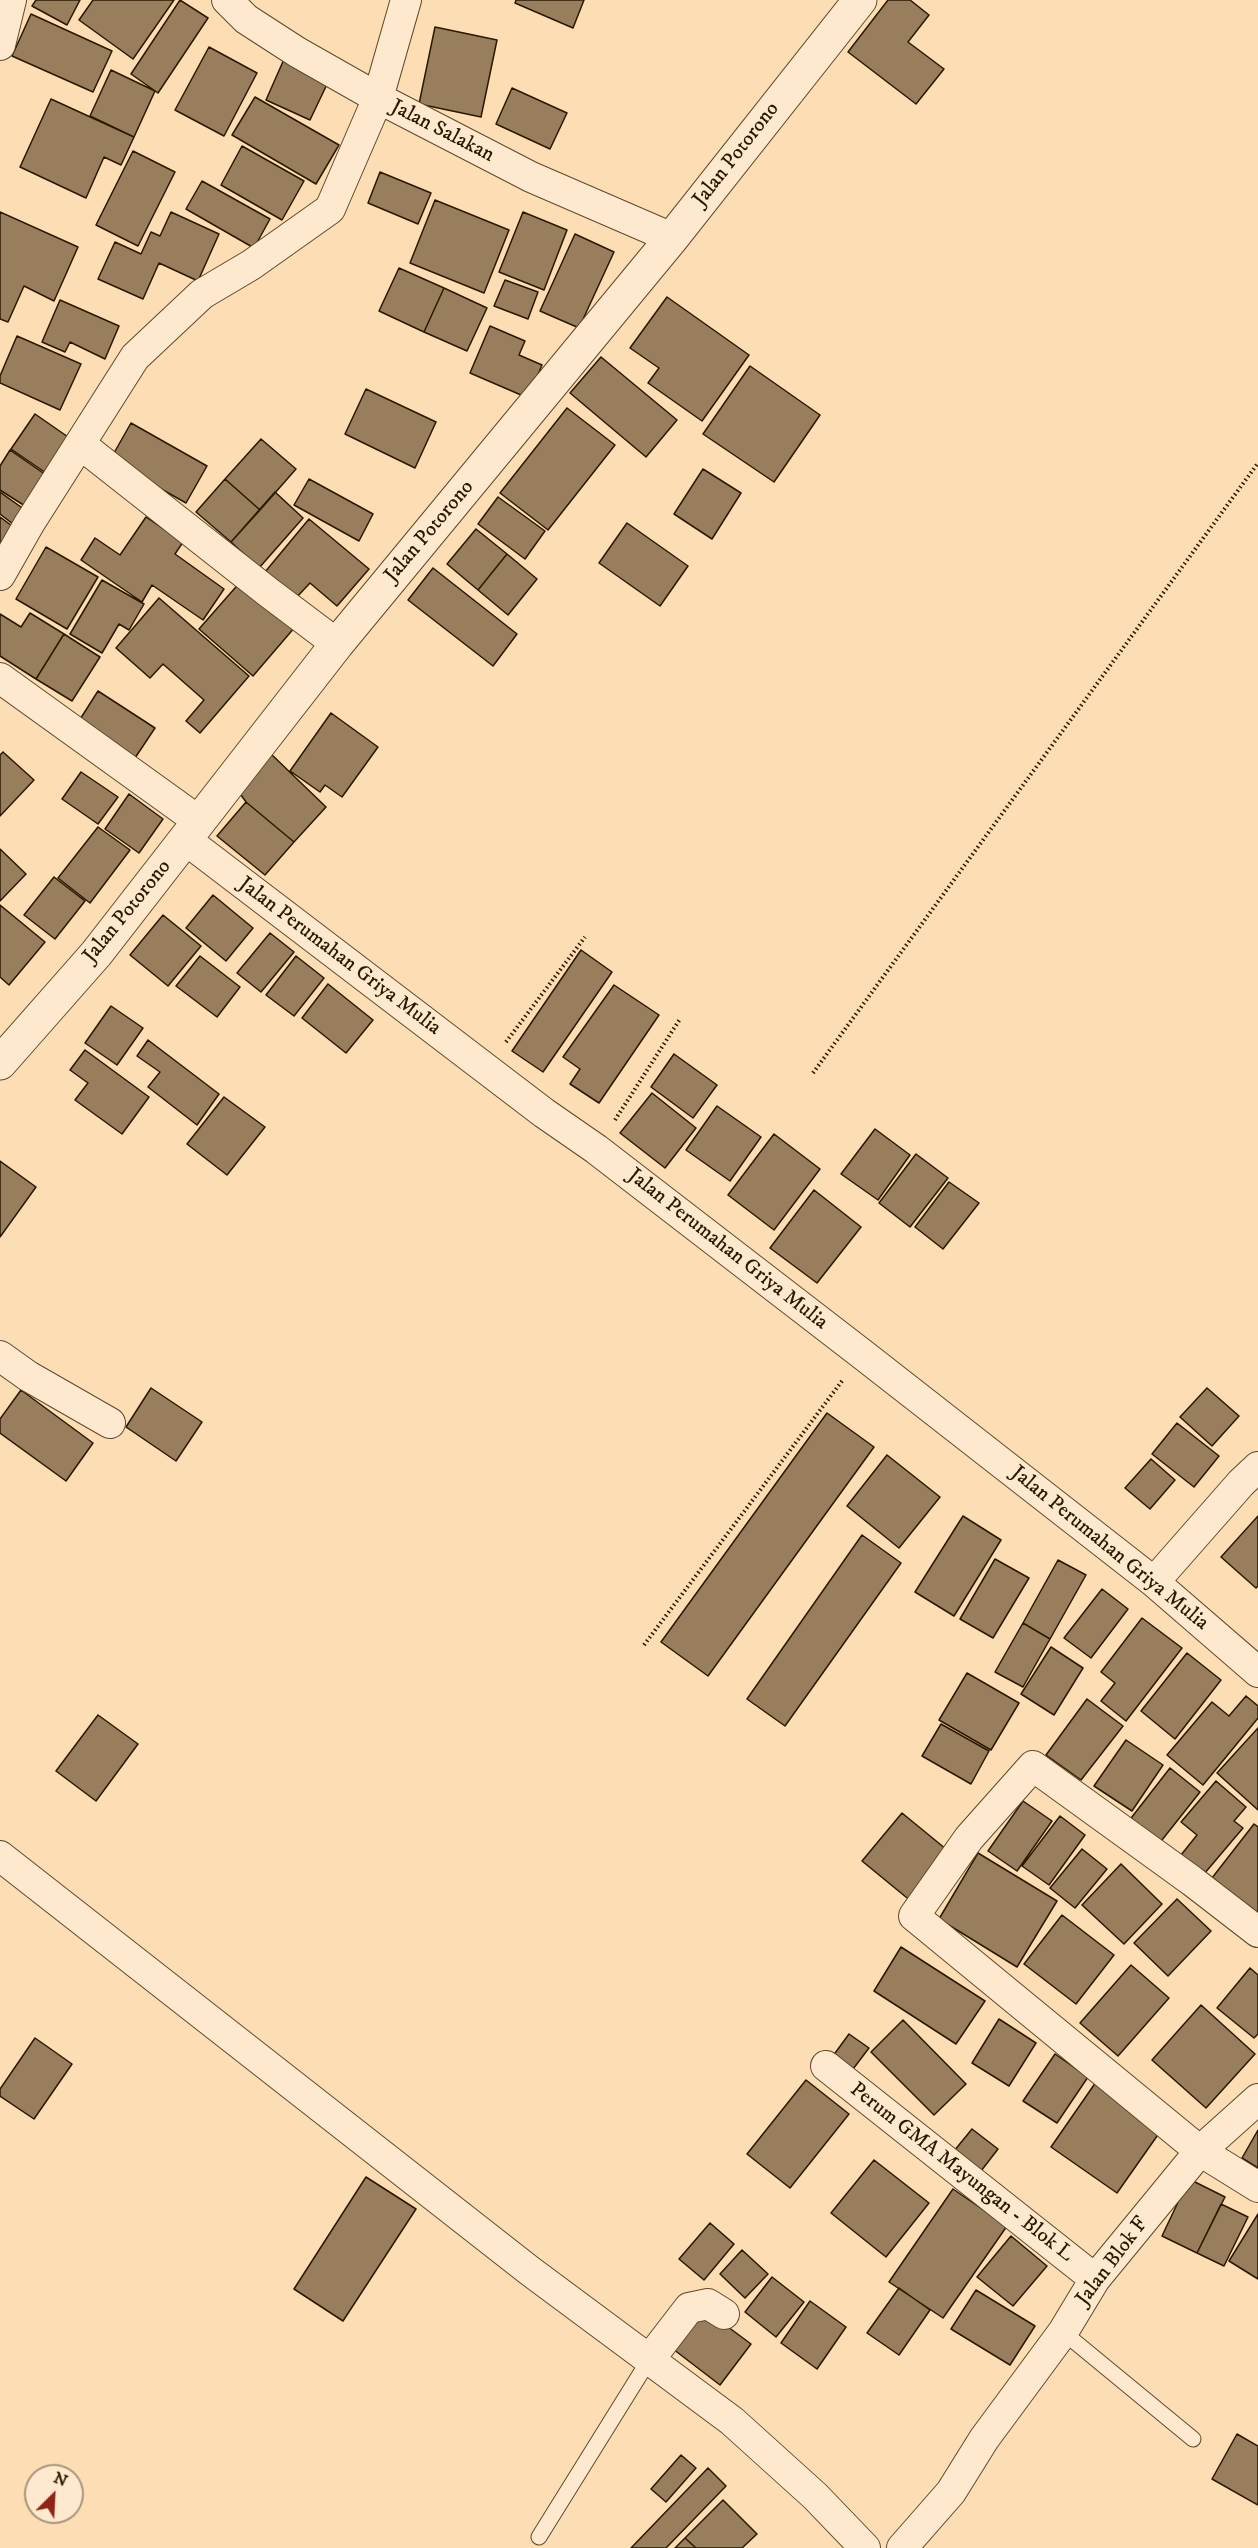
<!DOCTYPE html>
<style>
body{margin:0}
#map{position:relative;width:1258px;height:2548px;overflow:hidden;background:#fdddb3;font-family:"IM FELL DW Pica",serif}
canvas{display:block}
.north{position:absolute;left:24px;top:2464px;width:60px;height:60px;box-sizing:border-box;background:#fee9ce;border:2px solid #a9957c;border-radius:50%;rotate:24deg;font-size:16px;font-weight:700;line-height:24px;text-align:center;color:#2a1800}
.north::after{content:'';display:block;margin:auto;width:21px;height:27px;background:#8f2418;clip-path:polygon(50% 0,100% 100%,50% 72%,0 100%)}
</style>
<div id="map">
<canvas width="1258" height="2548"></canvas>
<div class="north">N</div>
</div>
<script>
const c = document.querySelector('canvas').getContext('2d');
c.lineJoin = 'round';
function fill(path, color) {
  c.fillStyle = color;
  c.fill(path, 'evenodd');
}
function toPath(rows) {
  const path = new Path2D();
  for (const r of rows) {
    path.moveTo(r[0], r[1]);
    for (let i = 2; i < r.length; i += 2) path.lineTo(r[i], r[i + 1]);
  }
  return path;
}
function trace(path, color, width, dash) {
  c.strokeStyle = color;
  c.lineWidth = width;
  c.lineCap = dash ? 'butt' : 'round';
  c.setLineDash(dash || []);
  c.stroke(path);
}
function drawText(font, color, halo, rows, align = 'center') {
  c.font = font + ' "IM FELL DW Pica",serif';
  c.lineWidth = 4.5;
  c.setLineDash([]);
  c.textBaseline = 'middle';
  c.strokeStyle = halo;
  c.fillStyle = color;
  for (const [text, x, y, turn = 0] of rows) {
    c.save();
    c.translate(x, y);
    c.rotate((+turn || 0) * Math.PI / 180);
    c.textAlign = isNaN(turn) ? turn : align;
    if (halo) c.strokeText(text, 0, 0);
    c.fillText(text, 0, 0);
    c.restore();
  }
}
const building = toPath([
 [36,0,80,0,67,25,32,6,36,0],
 [93,0,174,0,133,59,79,20,93,0],
 [180,0,208,18,158,93,131,74,180,0],
 [516,0,584,0,573,28,515,3,516,0],
 [888,0,910,0,929,15,908,42,944,69,916,104,848,52,888,0],
 [31,14,112,51,93,92,12,56,31,14],
 [435,27,497,40,481,117,419,104,435,27],
 [209,47,257,73,224,136,175,110,209,47],
 [285,57,330,78,310,120,266,100,285,57],
 [111,70,155,91,134,137,90,116,111,70],
 [512,88,567,113,550,149,496,124,512,88],
 [255,97,339,145,316,184,232,135,255,97],
 [51,99,134,137,121,165,104,157,86,198,20,167,51,99],
 [242,146,304,181,282,220,221,185,242,146],
 [133,151,175,172,138,246,96,225,133,151],
 [380,172,431,193,418,224,368,203,380,172],
 [202,181,270,219,254,248,186,209,202,181],
 [435,200,509,230,484,293,410,263,435,200],
 [0,212,78,247,54,301,24,286,8,322,0,319,0,212],
 [171,212,219,234,198,281,159,263,143,299,98,279,115,242,141,254,151,232,160,236,171,212],
 [523,212,567,230,544,290,499,272,523,212],
 [575,234,614,252,579,328,540,311,575,234],
 [399,268,444,288,424,332,379,311,399,268],
 [505,280,538,292,528,319,494,306,505,280],
 [444,288,487,308,467,351,424,332,444,288],
 [667,297,749,355,702,421,648,383,659,368,630,348,667,297],
 [60,300,119,326,105,359,70,342,65,352,42,342,60,300],
 [490,326,525,341,519,355,542,365,528,398,470,373,490,326],
 [17,336,81,364,60,410,0,383,0,376,17,336],
 [601,357,677,420,646,457,570,393,601,357],
 [750,366,820,415,774,482,703,434,750,366],
 [366,389,436,422,415,468,345,434,366,389],
 [567,408,615,445,548,530,500,493,567,408],
 [35,414,71,439,46,473,11,449,35,414],
 [131,423,207,466,186,503,110,460,131,423],
 [261,439,296,469,260,510,225,479,261,439],
 [10,450,46,475,25,506,0,490,0,466,10,450],
 [703,469,741,493,712,539,674,514,703,469],
 [225,479,260,510,231,542,196,512,225,479],
 [309,479,373,514,359,541,294,505,309,479],
 [0,492,28,512,17,527,0,514,0,492],
 [275,492,303,518,259,568,231,542,275,492],
 [498,497,545,531,525,559,478,524,498,497],
 [0,517,19,531,0,556,0,517],
 [146,517,183,542,175,554,224,589,203,620,152,585,142,602,81,560,95,538,120,555,146,517],
 [309,519,369,569,337,606,310,583,296,598,265,572,309,519],
 [627,523,688,566,660,606,599,563,627,523],
 [476,529,507,554,478,590,447,564,476,529],
 [46,547,98,577,67,629,16,599,46,547],
 [507,554,537,579,508,615,478,590,507,554],
 [433,568,517,634,493,666,408,600,433,568],
 [102,580,144,604,129,630,119,624,102,653,70,634,102,580],
 [242,580,295,627,253,676,199,629,242,580],
 [159,598,249,676,200,733,186,721,204,700,163,664,150,678,116,648,159,598],
 [30,613,64,634,36,679,0,656,0,614,21,627,30,613],
 [64,634,100,657,72,701,36,679,64,634],
 [98,691,155,728,133,761,77,724,98,691],
 [331,713,378,747,342,797,325,785,320,792,290,771,331,713],
 [3,752,34,780,0,816,0,755,3,752],
 [270,753,326,807,294,842,246,802,236,788,270,753],
 [81,772,118,797,98,824,62,799,81,772],
 [129,794,163,819,139,853,105,829,129,794],
 [246,802,294,842,265,875,217,836,246,802],
 [98,827,130,850,90,903,58,878,98,827],
 [0,849,26,874,0,901,0,849],
 [54,877,85,901,55,939,24,915,54,877],
 [213,895,253,928,226,961,186,928,213,895],
 [0,905,45,942,9,985,0,977,0,905],
 [163,915,201,946,168,986,130,955,163,915],
 [270,933,294,952,261,992,237,973,270,933],
 [581,950,612,972,543,1072,512,1051,581,950],
 [200,956,240,987,217,1017,176,986,200,956],
 [296,956,324,978,294,1016,266,995,296,956],
 [328,984,373,1020,346,1053,302,1018,328,984],
 [614,985,659,1015,599,1103,570,1084,580,1069,563,1057,614,985],
 [111,1006,143,1028,117,1065,85,1043,111,1006],
 [148,1040,219,1094,197,1125,148,1087,160,1072,137,1056,148,1040],
 [85,1050,149,1097,122,1134,75,1100,88,1083,70,1070,85,1050],
 [674,1054,717,1085,693,1118,651,1087,674,1054],
 [652,1093,696,1128,665,1168,620,1133,652,1093],
 [224,1097,265,1127,227,1175,187,1144,224,1097],
 [717,1106,761,1137,730,1181,686,1150,717,1106],
 [875,1129,910,1155,878,1200,841,1174,875,1129],
 [774,1134,820,1169,774,1230,728,1195,774,1134],
 [916,1154,948,1178,910,1227,879,1203,916,1154],
 [0,1161,36,1187,0,1237,0,1161],
 [949,1182,979,1203,943,1249,915,1227,949,1182],
 [814,1190,861,1227,817,1283,770,1248,814,1190],
 [151,1388,202,1422,176,1461,126,1427,151,1388],
 [1207,1388,1239,1416,1212,1446,1180,1417,1207,1388],
 [21,1390,93,1443,66,1481,0,1433,0,1419,21,1390],
 [827,1413,874,1447,708,1676,661,1642,827,1413],
 [1177,1423,1219,1456,1194,1487,1152,1454,1177,1423],
 [887,1455,940,1497,899,1548,847,1506,887,1455],
 [1151,1459,1175,1480,1150,1509,1125,1488,1151,1459],
 [963,1516,1001,1540,954,1616,915,1592,963,1516],
 [1258,1516,1258,1586,1256,1588,1221,1557,1258,1516],
 [862,1535,901,1563,785,1726,747,1699,862,1535],
 [995,1559,1029,1578,993,1638,960,1619,995,1559],
 [1058,1560,1086,1575,1050,1639,1023,1623,1058,1560],
 [1102,1589,1128,1609,1091,1658,1064,1638,1102,1589],
 [1142,1618,1182,1648,1126,1721,1101,1701,1115,1683,1101,1672,1142,1618],
 [1023,1623,1050,1639,1023,1687,995,1672,1023,1623],
 [1051,1647,1083,1668,1054,1715,1021,1694,1051,1647],
 [1187,1653,1221,1680,1175,1739,1141,1711,1187,1653],
 [967,1673,1019,1703,991,1750,939,1720,967,1673],
 [1246,1696,1258,1706,1258,1718,1203,1785,1167,1755,1212,1702,1229,1716,1246,1696],
 [1087,1699,1123,1726,1081,1780,1046,1755,1087,1699],
 [98,1715,138,1744,96,1801,56,1771,98,1715],
 [941,1724,989,1751,971,1784,922,1756,941,1724],
 [1258,1728,1258,1810,1217,1773,1258,1728],
 [1126,1740,1163,1765,1132,1811,1094,1786,1126,1740],
 [1170,1768,1200,1792,1158,1845,1128,1822,1170,1768],
 [1216,1781,1246,1807,1234,1821,1243,1828,1204,1874,1181,1855,1197,1835,1181,1822,1216,1781],
 [1023,1801,1052,1821,1017,1871,988,1851,1023,1801],
 [902,1813,952,1854,912,1902,862,1861,902,1813],
 [1060,1816,1085,1835,1049,1885,1022,1866,1060,1816],
 [1254,1824,1258,1827,1258,1913,1212,1878,1254,1824],
 [1082,1849,1107,1869,1075,1908,1050,1888,1082,1849],
 [978,1853,1057,1901,1017,1967,939,1919,978,1853],
 [1121,1864,1162,1904,1124,1944,1082,1905,1121,1864],
 [1177,1899,1211,1931,1168,1976,1134,1943,1177,1899],
 [1062,1915,1114,1955,1076,2004,1024,1964,1062,1915],
 [901,1947,985,2001,956,2044,874,1991,901,1947],
 [1131,1965,1169,1998,1118,2056,1080,2023,1131,1965],
 [1250,1968,1258,1975,1258,2034,1254,2038,1217,2008,1250,1968],
 [1201,2005,1255,2054,1206,2108,1152,2060,1201,2005],
 [999,2019,1036,2043,1009,2086,972,2063,999,2019],
 [903,2020,966,2084,934,2115,871,2052,903,2020],
 [849,2034,869,2048,850,2073,830,2060,849,2034],
 [35,2038,72,2064,34,2119,0,2096,0,2089,35,2038],
 [1055,2054,1088,2077,1057,2123,1023,2101,1055,2054],
 [806,2080,849,2114,790,2188,747,2154,806,2080],
 [1096,2082,1162,2129,1117,2193,1051,2147,1096,2082],
 [972,2129,998,2149,981,2171,954,2151,972,2129],
 [1258,2130,1258,2168,1242,2158,1258,2130],
 [874,2160,929,2203,886,2257,831,2213,874,2160],
 [366,2177,416,2209,343,2321,294,2289,366,2177],
 [1189,2179,1225,2197,1197,2253,1162,2236,1189,2179],
 [953,2189,1007,2226,943,2318,889,2282,953,2189],
 [1221,2204,1248,2217,1224,2266,1197,2253,1221,2204],
 [1258,2214,1258,2279,1229,2261,1258,2214],
 [710,2223,734,2244,704,2280,679,2259,710,2223],
 [1011,2236,1047,2266,1013,2306,977,2277,1011,2236],
 [742,2250,768,2274,745,2298,720,2274,742,2250],
 [772,2277,804,2302,776,2337,745,2312,772,2277],
 [899,2288,930,2310,899,2355,867,2333,899,2288],
 [976,2290,1035,2326,1010,2365,951,2329,976,2290],
 [810,2301,846,2327,817,2369,781,2343,810,2301],
 [704,2309,751,2344,720,2385,673,2349,704,2309],
 [1237,2434,1258,2446,1258,2505,1212,2479,1237,2434],
 [681,2455,696,2468,666,2502,651,2489,681,2455],
 [708,2468,726,2486,666,2548,631,2548,708,2468],
 [723,2500,757,2534,742,2548,696,2548,685,2538,723,2500],
 [685,2538,696,2548,675,2548,685,2538]
]);
fill(building, '#987e5d');
trace(building, '#2a1800', 1.5);
const service = toPath([
 [1063,2332,1193,2439],
 [539,2537,649,2360]
]);
const minor = toPath([
 [227,0,246,19,297,52,378,98,531,177,672,238],
 [0,45,11,0],
 [80,444,268,592,337,644],
 [0,575,29,524,135,357,202,294,251,265,330,209,378,98,406,0],
 [0,678,200,822],
 [186,840,544,1113,596,1149,862,1354,1154,1582,1258,1672],
 [0,1356,28,1376,110,1423],
 [1154,1582,1241,1483,1258,1467],
 [0,1856,530,2271,732,2421,815,2496,865,2548],
 [1258,1932,1192,1881,1033,1766,969,1838,914,1916,1200,2151,1258,2187],
 [826,2066,1095,2279],
 [649,2360,689,2308,708,2304,724,2314],
 [902,2548,951,2492,984,2439,1063,2332,1095,2279,1200,2151,1258,2099]
]);
const tertiary = toPath([
 [0,1063,96,954,337,644,672,238,860,0]
]);
trace(service, '#5f492d', 17);
trace(minor, '#5f492d', 32);
trace(tertiary, '#5f492d', 35);
trace(toPath([
 [506,1042,585,937],
 [813,1073,1258,463],
 [615,1120,680,1019],
 [644,1645,842,1381]
]), '#2a1800', 4, [1.5, 3]);
trace(service, '#fee9ce', 15);
trace(minor, '#fee9ce', 30);
trace(tertiary, '#fee9ce', 33);
drawText('21px', '#2a1800', '#fee9ce', [
 ["Jalan Salakan",442,132,27],
 ["Jalan Potorono",737,155,-52],
 ["Jalan Potorono",430,532,-50],
 ["Jalan Potorono",128,912,-51],
 ["Jalan Perumahan Griya Mulia",339,957,37],
 ["Jalan Perumahan Griya Mulia",727,1250,38],
 ["Jalan Perumahan Griya Mulia",1109,1549,39],
 ["Perum GMA Mayungan - Blok L",961,2173,38],
 ["Jalan Blok F",1113,2262,-53]
]);
</script>
